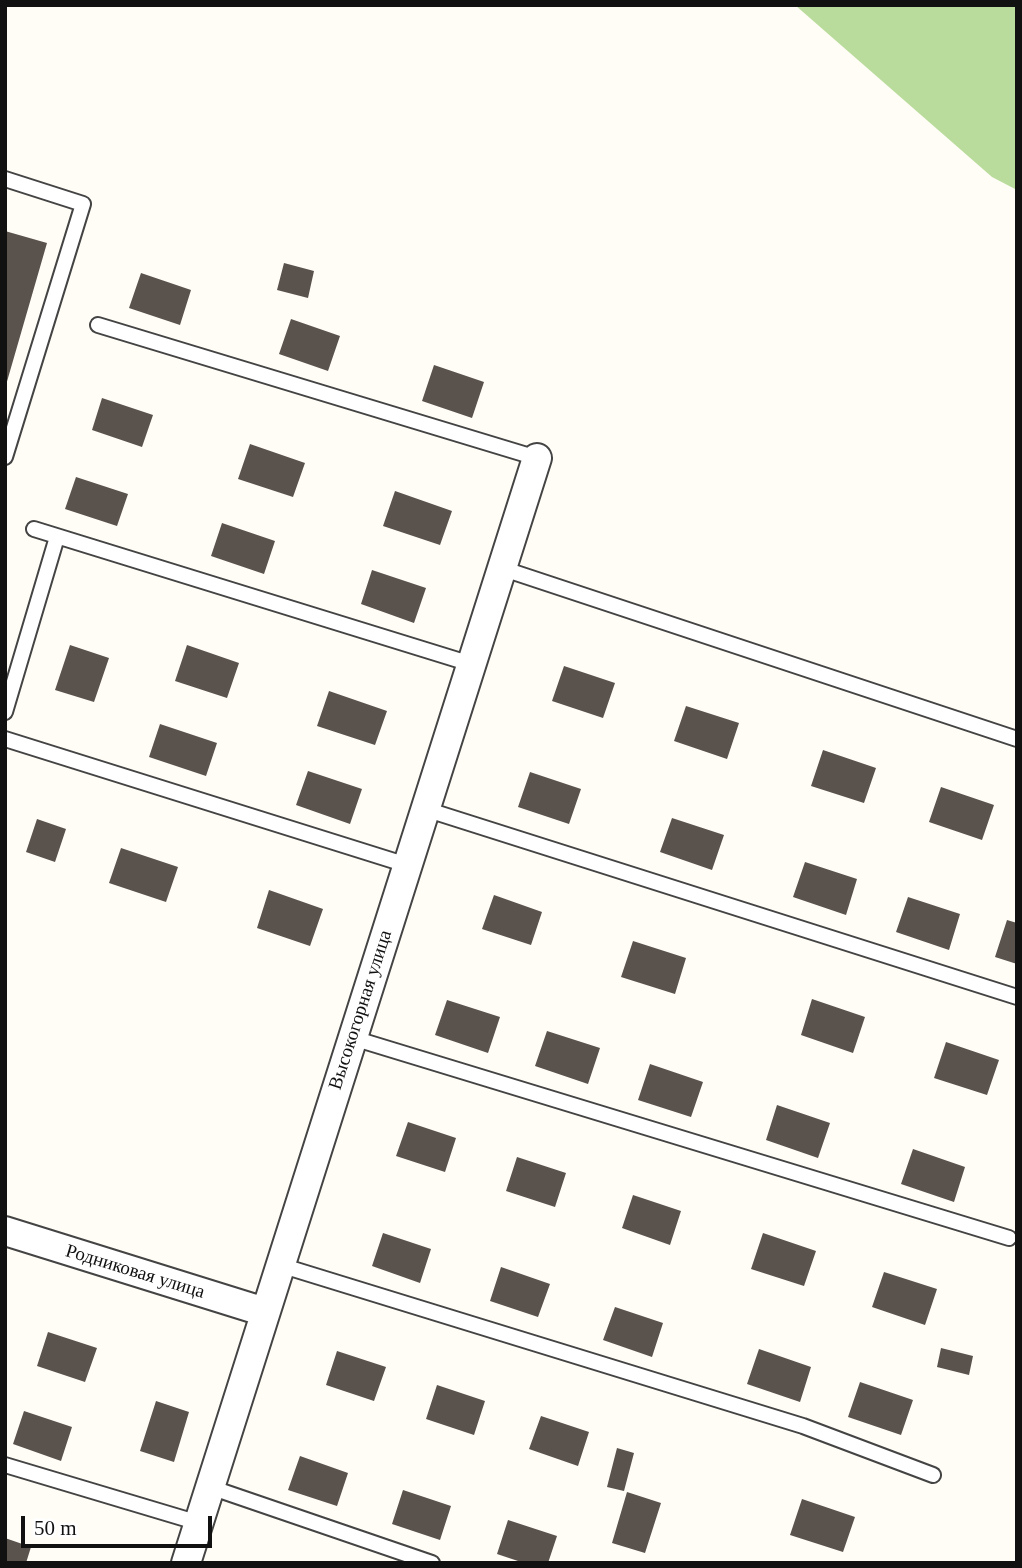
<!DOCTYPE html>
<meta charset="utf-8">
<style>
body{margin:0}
#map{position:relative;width:1022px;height:1568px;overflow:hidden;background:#fffdf5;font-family:"Times New Roman",serif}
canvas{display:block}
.frame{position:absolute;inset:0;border:7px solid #111;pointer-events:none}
.scale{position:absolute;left:21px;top:1516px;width:191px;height:32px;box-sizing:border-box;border:4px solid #111;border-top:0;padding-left:9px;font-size:21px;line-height:24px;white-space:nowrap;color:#111;-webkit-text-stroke:5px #fff;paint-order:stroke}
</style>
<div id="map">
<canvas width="1022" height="1568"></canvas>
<div class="frame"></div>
<div class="scale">50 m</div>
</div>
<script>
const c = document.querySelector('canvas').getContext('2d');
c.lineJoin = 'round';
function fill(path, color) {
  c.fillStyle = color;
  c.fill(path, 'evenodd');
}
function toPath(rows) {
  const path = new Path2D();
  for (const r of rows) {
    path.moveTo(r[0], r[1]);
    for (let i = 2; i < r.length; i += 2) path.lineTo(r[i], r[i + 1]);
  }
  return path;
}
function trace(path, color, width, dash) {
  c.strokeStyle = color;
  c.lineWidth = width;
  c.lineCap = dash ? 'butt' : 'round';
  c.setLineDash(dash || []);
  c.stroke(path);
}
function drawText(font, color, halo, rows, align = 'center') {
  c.font = font + ' "Times New Roman",serif';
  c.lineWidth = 7;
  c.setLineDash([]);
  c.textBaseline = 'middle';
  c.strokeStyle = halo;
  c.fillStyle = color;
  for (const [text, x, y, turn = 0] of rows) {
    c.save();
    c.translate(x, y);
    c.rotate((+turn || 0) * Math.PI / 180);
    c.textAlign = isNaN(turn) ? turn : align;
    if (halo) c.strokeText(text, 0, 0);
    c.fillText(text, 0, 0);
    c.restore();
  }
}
fill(toPath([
 [795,5,1017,5,1017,190,992,177]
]), '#b9dc9c');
fill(toPath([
 [5,231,47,243,6,385,5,384],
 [284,263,314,271,308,298,277,290],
 [141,273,191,290,180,325,129,308],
 [291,319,340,336,328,371,279,354],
 [434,365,484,382,472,418,422,401],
 [102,398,153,415,142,447,92,430],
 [250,444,305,463,293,497,238,479],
 [76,477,128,494,117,526,65,509],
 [395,491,452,511,440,545,383,526],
 [222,523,275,541,264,574,211,556],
 [372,570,426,588,414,623,361,604],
 [70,645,109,658,94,702,55,690],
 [187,645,239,663,227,698,175,681],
 [564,666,615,683,603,718,552,701],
 [329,691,387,711,375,745,317,726],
 [686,706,739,723,727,759,674,741],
 [160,724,217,743,206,776,149,757],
 [823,750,876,768,864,803,811,786],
 [308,771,362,789,350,824,296,805],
 [530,772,581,789,569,824,518,807],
 [941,787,994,805,982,840,929,822],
 [672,818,724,835,712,870,660,852],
 [37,819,66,829,55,862,26,852],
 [121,848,178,867,166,902,109,883],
 [805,862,857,879,846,915,793,897],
 [269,890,323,909,310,946,257,928],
 [494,895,542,912,531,945,482,929],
 [908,897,960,914,949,950,896,932],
 [1007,920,1017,923,1017,964,995,957],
 [633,941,686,958,675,994,621,977],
 [812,999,865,1017,853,1053,801,1035],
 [447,1000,500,1017,488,1053,435,1035],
 [547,1031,600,1048,588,1084,535,1066],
 [946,1042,999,1060,987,1095,934,1078],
 [650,1064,703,1082,691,1117,638,1100],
 [777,1105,830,1123,818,1158,766,1140],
 [408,1122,456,1138,445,1172,396,1156],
 [913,1149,965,1167,954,1202,901,1184],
 [517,1157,566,1173,555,1207,506,1191],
 [633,1195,681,1211,670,1245,622,1228],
 [383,1233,431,1249,420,1283,372,1266],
 [763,1233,816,1251,804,1286,751,1269],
 [501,1267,550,1284,538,1317,490,1301],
 [884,1272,937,1289,925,1325,872,1307],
 [615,1307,663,1323,652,1357,603,1340],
 [48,1332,97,1348,85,1382,37,1366],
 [941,1348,973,1356,969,1375,937,1367],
 [759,1349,811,1367,800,1402,747,1384],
 [337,1351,386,1367,374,1401,326,1385],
 [860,1382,913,1400,901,1435,848,1417],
 [437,1385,485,1401,474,1435,426,1419],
 [156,1401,189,1412,174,1462,140,1451],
 [24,1411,72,1427,61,1461,13,1444],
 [541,1416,589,1432,578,1466,529,1449],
 [617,1448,634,1453,624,1491,607,1487],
 [300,1456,348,1473,337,1506,288,1490],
 [403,1490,451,1506,440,1540,392,1524],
 [627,1492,661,1503,645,1553,612,1543],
 [802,1499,855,1517,843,1552,790,1535],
 [508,1520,557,1536,548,1563,524,1563,497,1554],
 [5,1538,31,1547,26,1563,5,1563]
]), '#5a524d');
const lane = toPath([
 [5,179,83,204,5,457],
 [98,325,537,458],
 [34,529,471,664],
 [501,568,1017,739],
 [5,712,57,537],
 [5,739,407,865],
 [425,809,1017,997],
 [353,1038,1009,1238],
 [280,1265,803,1426,933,1475],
 [5,1465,199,1523],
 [210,1487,432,1563]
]);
const street = toPath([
 [5,1231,265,1312],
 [186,1563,537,458]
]);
trace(lane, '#444', 18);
trace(street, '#444', 32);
trace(lane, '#fff', 14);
trace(street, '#fff', 28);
drawText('19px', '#111', '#fff', [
 ["Высокогорная улица",361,1010,-72],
 ["Родниковая улица",135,1272,17]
]);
</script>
